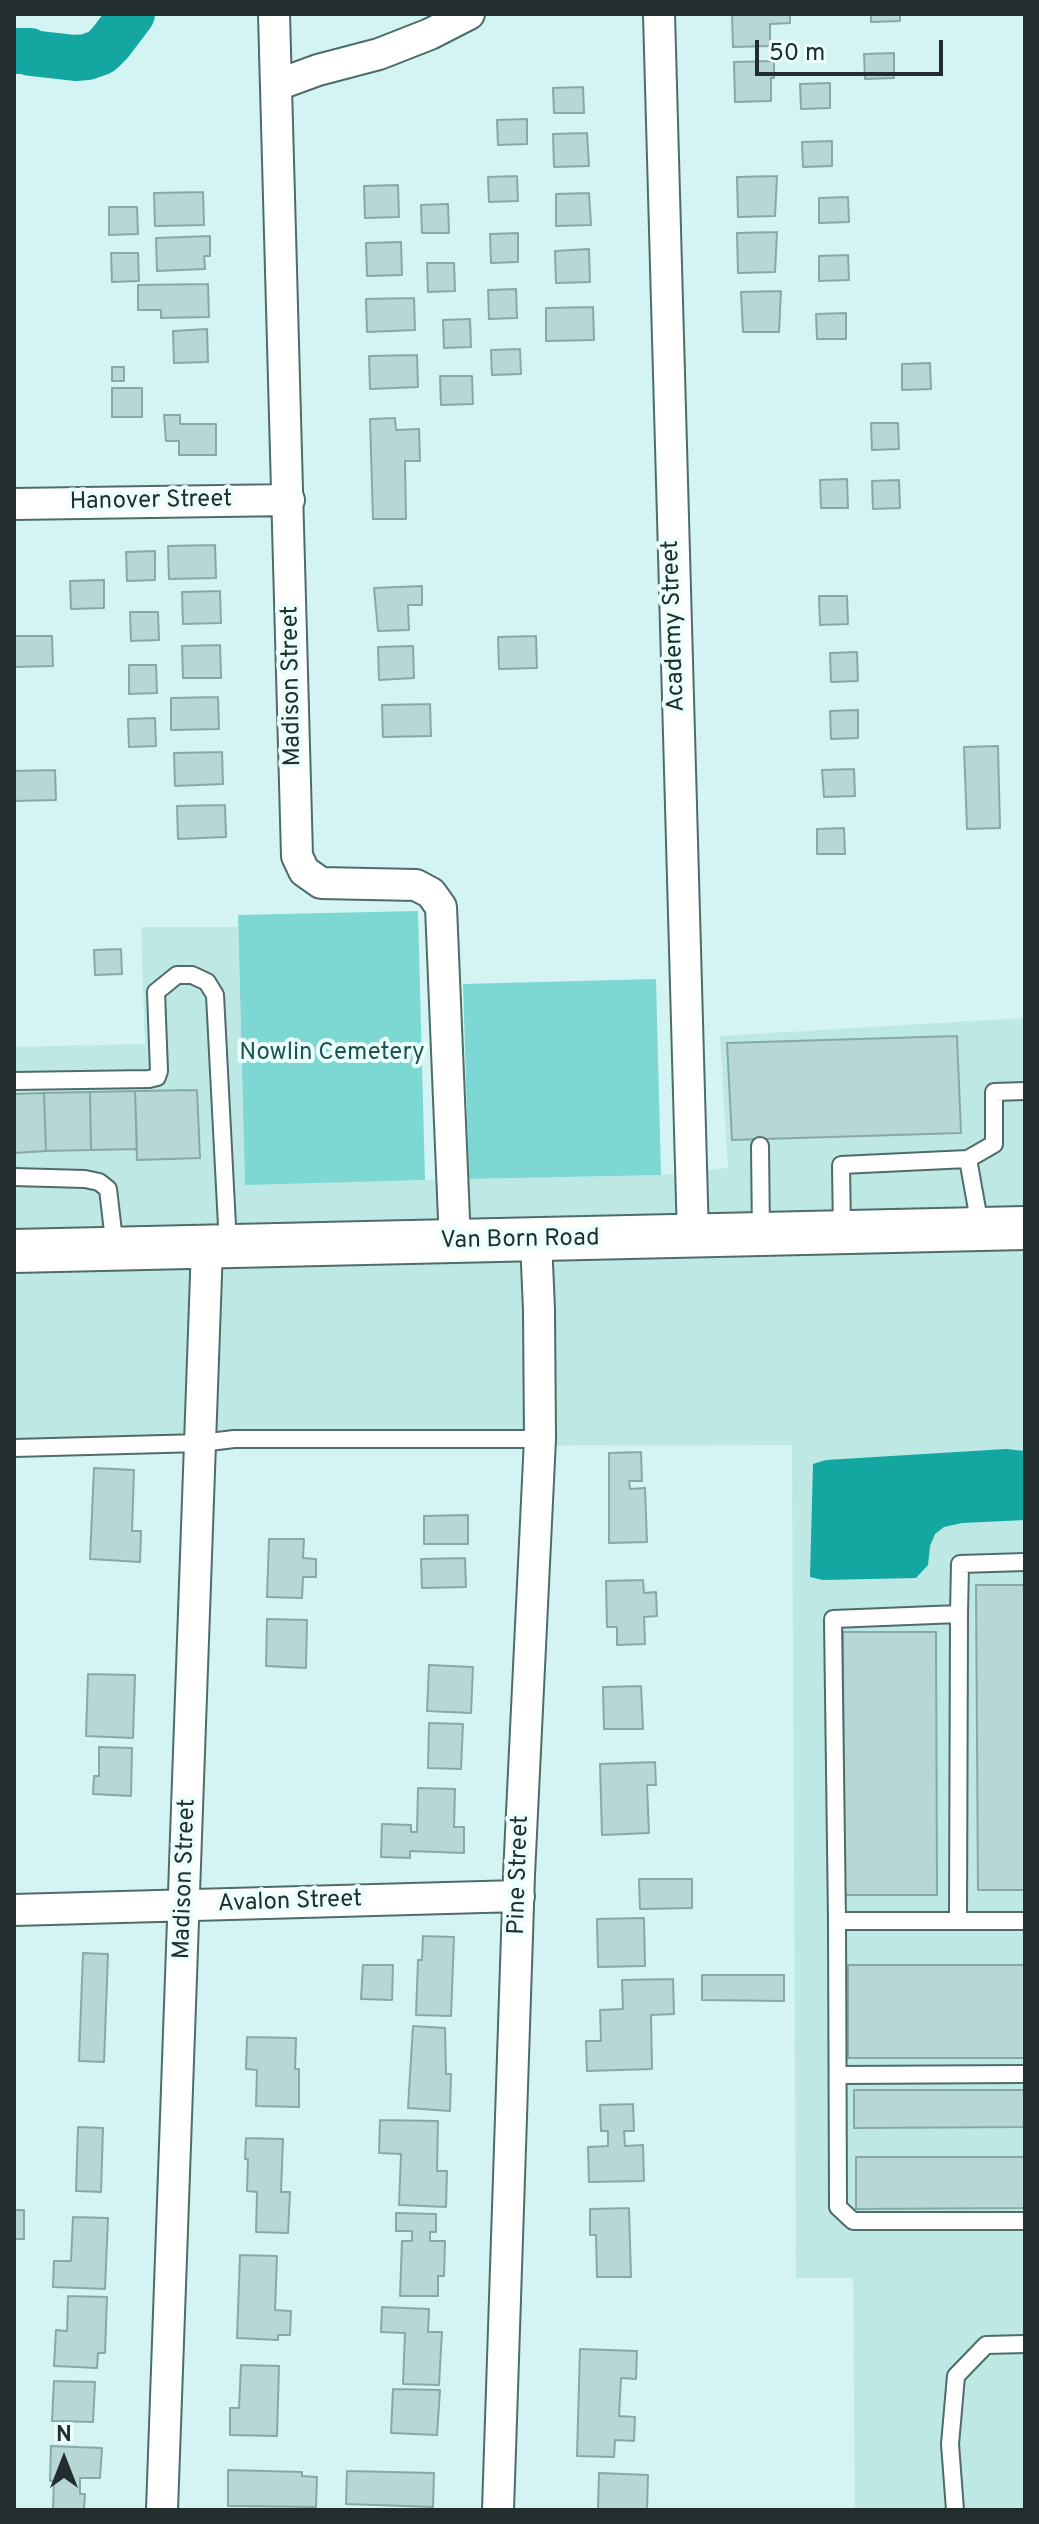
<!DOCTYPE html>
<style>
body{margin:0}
#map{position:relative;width:1039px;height:2524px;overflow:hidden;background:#d3f4f2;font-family:Overpass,sans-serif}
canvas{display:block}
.frame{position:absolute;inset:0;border:16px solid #212e2d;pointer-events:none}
.north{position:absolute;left:24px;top:2420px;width:80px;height:80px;-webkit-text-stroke:6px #ebfffd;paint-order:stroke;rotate:0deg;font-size:22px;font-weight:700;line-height:32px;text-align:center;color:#212e2d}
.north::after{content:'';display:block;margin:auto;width:28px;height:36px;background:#212e2d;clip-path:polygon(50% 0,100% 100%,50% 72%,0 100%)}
.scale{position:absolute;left:755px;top:40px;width:188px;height:36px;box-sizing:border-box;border:4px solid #212e2d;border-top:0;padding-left:10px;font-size:24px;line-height:28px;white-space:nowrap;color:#212e2d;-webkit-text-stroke:6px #ebfffd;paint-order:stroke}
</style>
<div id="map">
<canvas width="1039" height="2524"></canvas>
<div class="frame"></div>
<div class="north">N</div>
<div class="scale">50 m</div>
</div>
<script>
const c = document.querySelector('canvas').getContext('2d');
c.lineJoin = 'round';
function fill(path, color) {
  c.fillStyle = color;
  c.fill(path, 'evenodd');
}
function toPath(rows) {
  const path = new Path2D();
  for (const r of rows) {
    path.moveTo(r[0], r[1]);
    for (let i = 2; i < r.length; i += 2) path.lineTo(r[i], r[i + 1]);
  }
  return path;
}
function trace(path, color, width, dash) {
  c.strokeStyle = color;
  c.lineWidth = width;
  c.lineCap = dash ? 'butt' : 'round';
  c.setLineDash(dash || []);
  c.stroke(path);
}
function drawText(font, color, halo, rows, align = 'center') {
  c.font = font + ' Overpass,sans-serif';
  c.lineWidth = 8;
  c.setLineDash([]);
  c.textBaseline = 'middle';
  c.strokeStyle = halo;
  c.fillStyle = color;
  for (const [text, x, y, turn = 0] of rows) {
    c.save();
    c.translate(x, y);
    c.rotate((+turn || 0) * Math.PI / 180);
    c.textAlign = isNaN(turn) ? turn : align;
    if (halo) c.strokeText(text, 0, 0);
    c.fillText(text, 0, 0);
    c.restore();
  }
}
fill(toPath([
 [141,927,238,927,245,1184,661,1175,728,1168,720,1036,1025,1018,1025,2510,855,2510,853,2278,796,2278,792,1445,14,1447,14,1047,145,1044]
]), '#bde8e4');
fill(toPath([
 [418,911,425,1180,245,1185,238,915],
 [656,979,661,1175,469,1179,463,984]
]), '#7dd7d2');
fill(toPath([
 [1006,1449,1025,1451,1025,1520,962,1523,944,1527,935,1534,930,1546,928,1565,916,1578,823,1580,810,1577,813,1464,826,1460]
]), '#14a6a1');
trace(toPath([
 [14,51,30,51,31,53,75,58,87,57,101,52,110,43,132,14]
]), '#14a6a1', 46);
const building = toPath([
 [732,14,790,14,790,23,770,24,770,46,733,47,732,14],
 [871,14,900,14,900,21,871,22,871,14],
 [894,53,894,78,865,79,864,54,894,53],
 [774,61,774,78,771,78,771,101,735,102,734,62,774,61],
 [830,83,830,108,801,109,800,84,830,83],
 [583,87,584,113,554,113,553,88,583,87],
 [527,119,527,144,498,145,497,120,527,119],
 [587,133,589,166,554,167,553,134,587,133],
 [832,141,832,166,803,167,802,142,832,141],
 [517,176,518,201,489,202,488,177,517,176],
 [777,176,775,216,738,217,737,177,777,176],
 [398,185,399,217,365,218,364,186,398,185],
 [203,192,204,225,155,226,154,193,203,192],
 [589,193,591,225,556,226,556,194,589,193],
 [848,197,849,222,819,223,819,198,848,197],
 [448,204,449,233,422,233,421,205,448,204],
 [109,207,137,207,138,234,109,235,109,207],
 [777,232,775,272,738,273,737,233,777,232],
 [518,233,518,262,491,263,490,234,518,233],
 [210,236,210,256,204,256,205,269,157,271,156,238,210,236],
 [401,242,402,275,367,276,366,243,401,242],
 [589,249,590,282,556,283,555,251,589,249],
 [111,253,138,253,139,281,112,282,111,253],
 [848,255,849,280,819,281,819,256,848,255],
 [427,263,454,263,455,291,428,292,427,263],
 [208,284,209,317,161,318,161,310,138,310,138,285,208,284],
 [516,289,517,318,489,319,488,290,516,289],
 [781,291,779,332,743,332,741,292,781,291],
 [414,298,415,330,367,332,366,299,414,298],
 [593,307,594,340,546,341,546,308,593,307],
 [846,313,846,339,817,339,816,314,846,313],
 [470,319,471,347,444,348,443,320,470,319],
 [207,329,208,362,174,363,173,331,207,329],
 [520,349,521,374,492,375,491,350,520,349],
 [417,355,418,387,370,389,369,356,417,355],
 [930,363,931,389,902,390,902,364,930,363],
 [112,367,124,367,124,381,112,381,112,367],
 [440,376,472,376,473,404,441,405,440,376],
 [112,388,142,388,142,417,112,417,112,388],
 [164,415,180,415,180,424,216,424,216,455,179,455,179,441,166,441,164,415],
 [395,418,396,430,419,429,420,461,405,461,406,519,373,519,370,419,395,418],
 [871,423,898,423,899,449,872,450,871,423],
 [847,479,848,508,821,508,820,480,847,479],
 [899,480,900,508,873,509,872,481,899,480],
 [215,545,216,578,169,579,168,546,215,545],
 [155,551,155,580,127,581,126,552,155,551],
 [104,580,104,608,71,609,70,581,104,580],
 [422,586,422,605,408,605,409,630,378,631,374,588,422,586],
 [220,591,221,623,183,624,182,592,220,591],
 [819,596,847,596,848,624,820,625,819,596],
 [130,612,158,612,159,640,131,641,130,612],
 [14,636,52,636,53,666,14,667,14,636],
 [536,636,537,668,499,669,498,637,536,636],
 [220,645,221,678,183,678,182,646,220,645],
 [413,646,414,678,379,680,378,647,413,646],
 [857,652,858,681,831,682,830,653,857,652],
 [129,665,156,665,157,693,129,694,129,665],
 [218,697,219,729,171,730,171,698,218,697],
 [430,704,431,736,383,737,382,705,430,704],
 [858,710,858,738,831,739,830,711,858,710],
 [155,718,156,746,129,747,128,719,155,718],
 [998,746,1000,828,967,829,964,747,998,746],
 [222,752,223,784,175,786,174,753,222,752],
 [854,769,855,796,824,797,822,770,854,769],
 [55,770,56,800,14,801,14,771,55,770],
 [225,805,226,837,178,839,177,806,225,805],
 [844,828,845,854,817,854,817,829,844,828],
 [121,949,122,974,95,975,94,950,121,949],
 [957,1036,961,1133,732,1140,727,1043,957,1036],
 [197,1090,200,1158,137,1160,135,1091,197,1090],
 [135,1091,137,1149,91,1150,90,1092,135,1091],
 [90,1092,91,1150,46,1151,44,1093,90,1092],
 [44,1093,46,1151,14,1153,14,1094,44,1093],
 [641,1452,642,1481,629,1481,630,1489,645,1488,647,1542,609,1543,609,1453,641,1452],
 [94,1468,134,1470,132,1531,141,1531,140,1562,90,1559,94,1468],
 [468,1515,468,1544,424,1544,424,1516,468,1515],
 [269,1539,304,1539,303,1558,316,1559,316,1577,303,1577,302,1598,267,1597,269,1539],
 [465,1558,466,1587,422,1588,421,1559,465,1558],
 [643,1580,644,1593,656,1592,657,1616,644,1617,645,1644,617,1645,617,1627,607,1627,606,1581,643,1580],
 [976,1585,1025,1585,1025,1890,978,1890,976,1585],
 [267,1619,307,1620,306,1668,266,1666,267,1619],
 [843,1632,936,1632,937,1895,844,1895,843,1632],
 [429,1665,473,1667,471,1713,427,1711,429,1665],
 [88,1674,135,1675,133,1738,86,1736,88,1674],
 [641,1686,643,1729,604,1729,603,1687,641,1686],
 [429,1723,463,1724,461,1769,428,1768,429,1723],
 [99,1747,132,1748,131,1796,93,1794,94,1776,99,1776,99,1747],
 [655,1762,656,1785,647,1785,649,1833,602,1835,600,1764,655,1762],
 [418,1788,455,1789,454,1827,464,1827,464,1853,410,1851,410,1858,381,1857,382,1824,411,1825,411,1832,417,1832,418,1788],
 [639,1879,692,1879,692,1908,640,1909,639,1879],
 [644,1918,645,1966,598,1967,597,1919,644,1918],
 [423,1936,454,1937,451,2016,416,2015,418,1960,422,1960,423,1936],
 [83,1953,108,1954,104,2062,79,2061,83,1953],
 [363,1965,393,1965,392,2000,361,1999,363,1965],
 [848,1965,1025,1965,1025,2058,848,2058,848,1965],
 [702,1975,784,1975,784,2001,702,2000,702,1975],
 [673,1979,674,2014,651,2015,652,2069,587,2071,586,2041,601,2041,600,2010,623,2009,622,1980,673,1979],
 [413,2026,445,2028,446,2074,451,2074,450,2111,408,2108,413,2026],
 [247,2037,296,2038,295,2069,299,2069,299,2107,256,2106,257,2070,246,2069,247,2037],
 [854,2090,1025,2090,1025,2127,854,2128,854,2090],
 [633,2104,634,2131,624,2131,625,2146,643,2145,644,2181,589,2182,588,2147,608,2146,608,2131,601,2131,600,2105,633,2104],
 [380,2120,438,2121,437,2171,447,2171,446,2207,399,2205,401,2154,379,2153,380,2120],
 [78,2127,103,2128,101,2192,76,2191,78,2127],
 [246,2138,283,2139,281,2192,290,2192,288,2233,256,2232,257,2192,247,2191,248,2159,245,2159,246,2138],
 [856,2157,1025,2157,1025,2208,856,2209,856,2157],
 [629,2208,631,2277,597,2277,596,2235,590,2235,590,2209,629,2208],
 [14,2210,24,2210,24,2239,14,2239,14,2210],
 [396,2213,436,2214,436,2232,430,2232,430,2241,445,2241,444,2276,438,2276,438,2296,400,2296,402,2241,412,2241,412,2231,396,2231,396,2213],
 [73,2217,108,2218,105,2289,53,2287,54,2261,71,2261,73,2217],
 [240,2255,277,2256,275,2310,291,2311,290,2335,278,2335,278,2340,237,2338,240,2255],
 [68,2296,107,2297,105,2353,98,2353,97,2368,54,2366,56,2330,67,2331,68,2296],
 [382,2307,429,2309,428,2332,442,2332,439,2385,403,2384,405,2333,381,2332,382,2307],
 [580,2349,637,2351,636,2379,621,2378,619,2416,635,2417,634,2441,615,2440,614,2457,577,2456,580,2349],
 [241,2365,279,2366,277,2436,230,2435,230,2408,239,2408,241,2365],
 [54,2381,95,2382,93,2422,52,2421,54,2381],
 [393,2389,440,2390,437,2435,391,2433,393,2389],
 [51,2446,102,2448,100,2478,80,2478,80,2494,85,2494,84,2510,53,2510,54,2481,50,2481,51,2446],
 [228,2470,302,2472,302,2476,317,2477,316,2507,228,2506,228,2470],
 [347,2471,434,2473,433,2507,346,2504,347,2471],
 [599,2473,648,2475,647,2510,598,2510,599,2473]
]);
fill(building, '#b6d7d5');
trace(building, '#88a8a5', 2);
const lane = toPath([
 [14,1081,149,1079,157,1077,159,1071,156,992,177,975,192,975,207,982,215,995,228,1245],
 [760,1146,761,1234],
 [968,1159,994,1144,994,1092,1025,1091],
 [14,1177,85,1179,99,1182,108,1189,115,1249],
 [842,1231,841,1165,968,1159,980,1226],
 [14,1448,201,1443,234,1439,540,1439],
 [1025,1562,960,1564,959,1614,833,1619,837,1921,1025,1921],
 [837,1921,838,2207,853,2221,1025,2221],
 [958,1921,959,1614],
 [838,2075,1025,2074],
 [955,2510,950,2444,956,2376,986,2345,1025,2344]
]);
const street = toPath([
 [274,14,297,856,304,871,321,883,416,885,431,893,441,907,455,1243],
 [659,14,693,1237],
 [277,85,318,70,379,54,430,34,469,14],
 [14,504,289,500],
 [14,1910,519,1896],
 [162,2510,207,1247],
 [498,2510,519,1875,540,1439,539,1310,536,1240]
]);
const secondary = toPath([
 [14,1251,1025,1228]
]);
trace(lane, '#4e6c6a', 20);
trace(street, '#4e6c6a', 34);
trace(secondary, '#4e6c6a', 46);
trace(lane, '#fff', 16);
trace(street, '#fff', 30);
trace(secondary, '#fff', 42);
drawText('24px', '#212e2d', '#ebfffd', [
 ["Hanover Street",151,502,-1],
 ["Academy Street",675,626,-92],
 ["Madison Street",293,686,-91],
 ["Van Born Road",520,1241,-1],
 ["Pine Street",520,1875,-88],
 ["Madison Street",186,1879,-88],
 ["Avalon Street",290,1903,-2]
]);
drawText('24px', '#1d5350', '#ebfffd', [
 ["Nowlin Cemetery",332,1054]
]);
</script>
